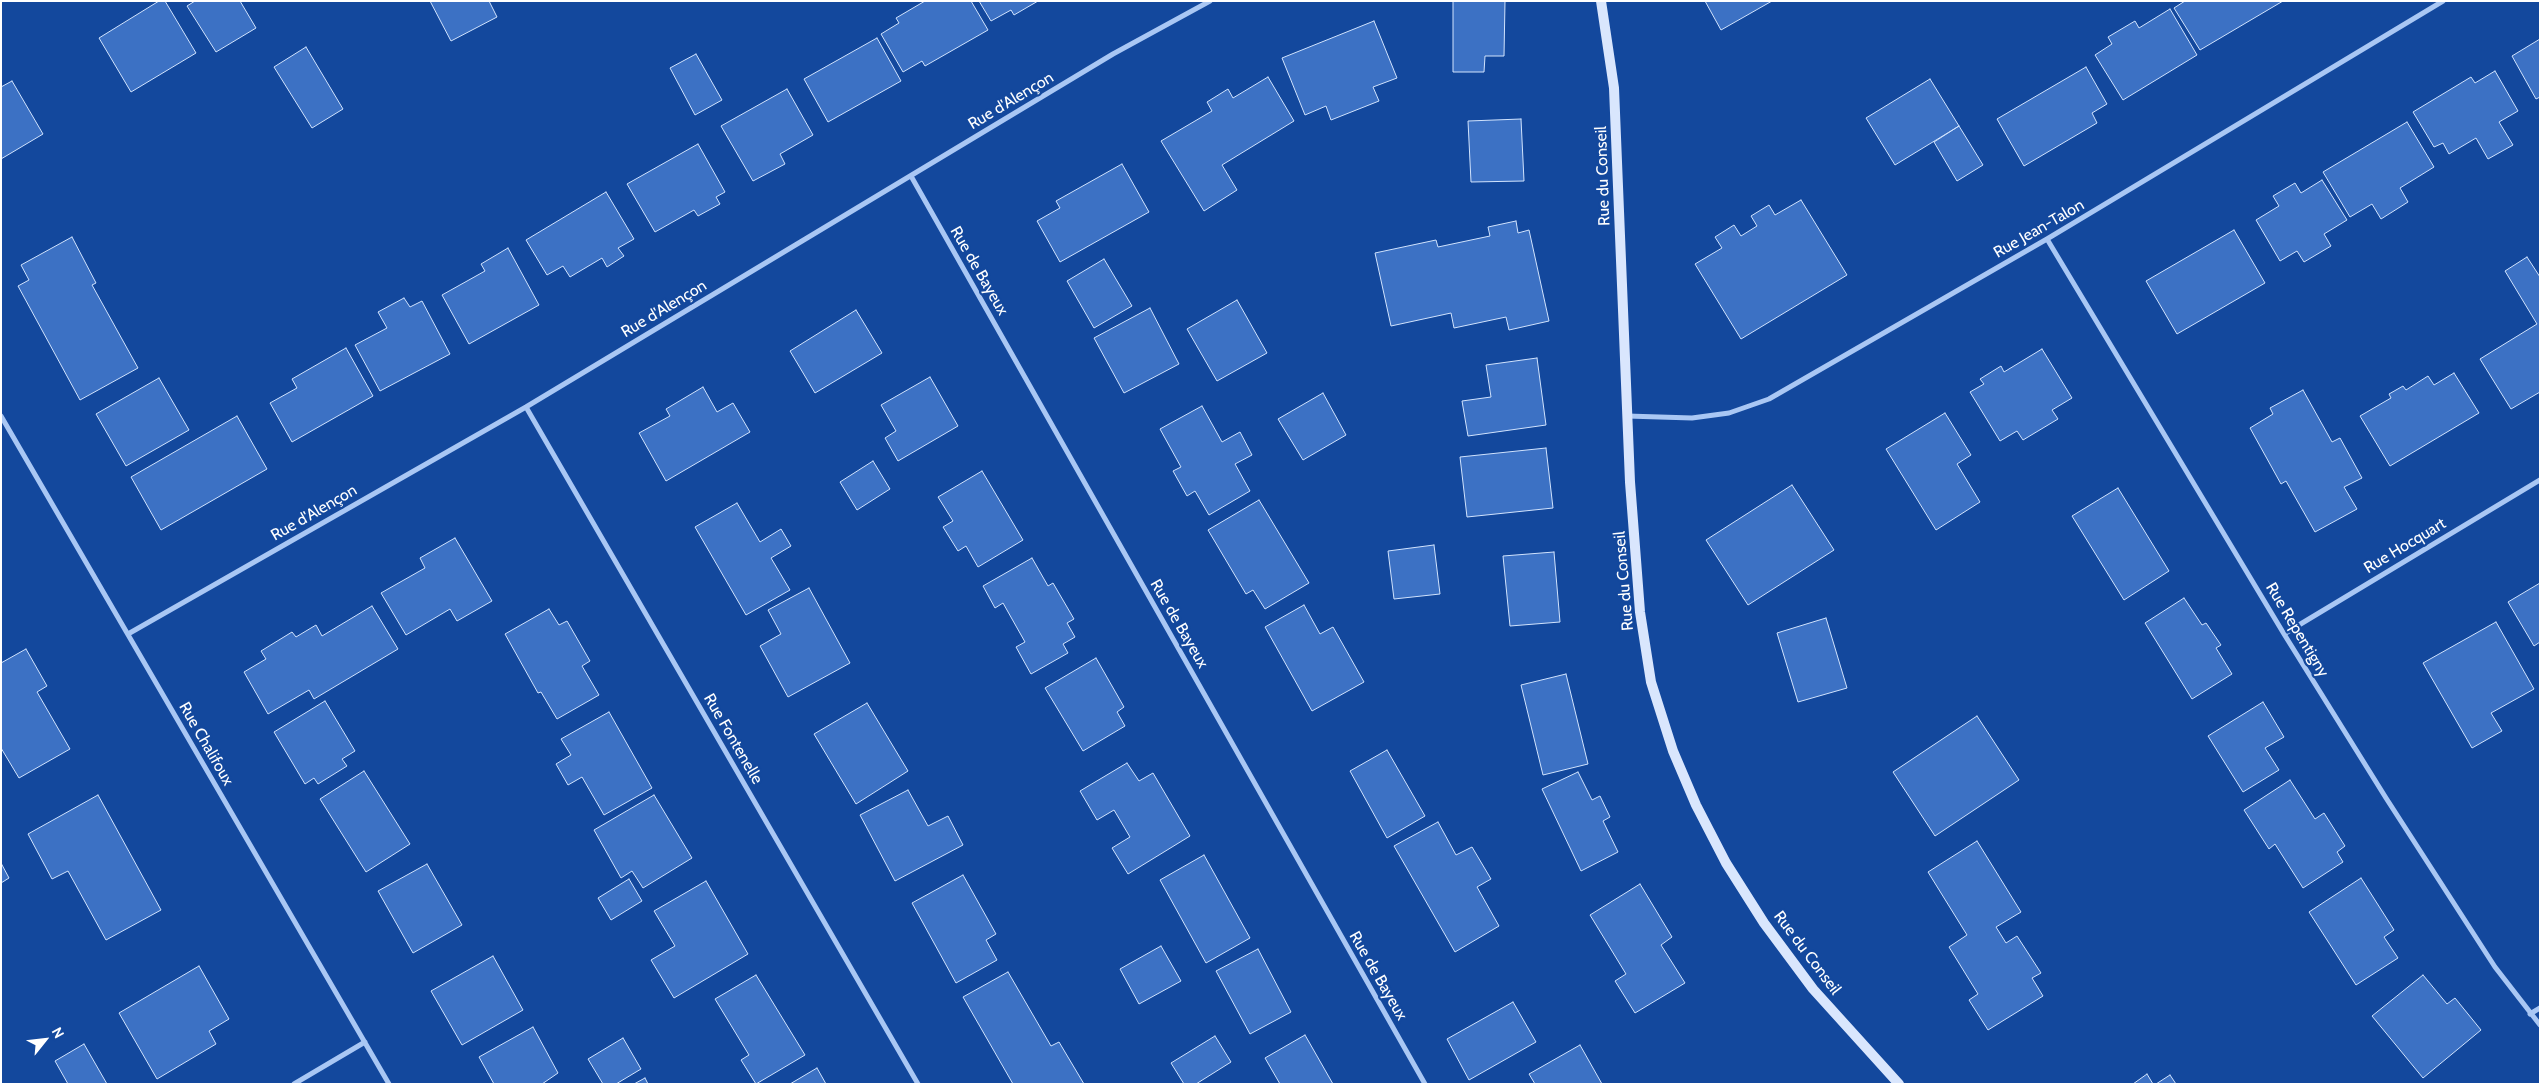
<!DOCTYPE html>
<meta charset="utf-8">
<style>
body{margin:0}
#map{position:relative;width:2541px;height:1085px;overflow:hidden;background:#13489d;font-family:Cabin,sans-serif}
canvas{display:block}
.frame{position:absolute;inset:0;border:2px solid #fff;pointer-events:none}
.north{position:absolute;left:20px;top:1015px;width:50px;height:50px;-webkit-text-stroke:4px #13489d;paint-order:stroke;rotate:61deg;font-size:14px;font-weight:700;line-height:20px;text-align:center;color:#fff}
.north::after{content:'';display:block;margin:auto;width:18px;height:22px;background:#fff;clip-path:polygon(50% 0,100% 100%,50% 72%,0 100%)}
</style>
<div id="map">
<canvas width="2541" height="1085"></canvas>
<div class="frame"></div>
<div class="north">N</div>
</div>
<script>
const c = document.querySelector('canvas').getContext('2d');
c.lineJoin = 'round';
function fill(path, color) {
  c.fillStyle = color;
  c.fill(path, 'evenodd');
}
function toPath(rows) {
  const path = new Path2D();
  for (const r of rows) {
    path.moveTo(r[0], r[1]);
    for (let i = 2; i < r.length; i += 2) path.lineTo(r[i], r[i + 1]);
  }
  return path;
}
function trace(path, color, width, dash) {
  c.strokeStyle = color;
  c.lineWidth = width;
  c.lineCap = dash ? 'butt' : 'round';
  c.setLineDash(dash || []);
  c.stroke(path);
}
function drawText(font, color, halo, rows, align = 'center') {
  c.font = font + ' Cabin,sans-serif';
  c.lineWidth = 4.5;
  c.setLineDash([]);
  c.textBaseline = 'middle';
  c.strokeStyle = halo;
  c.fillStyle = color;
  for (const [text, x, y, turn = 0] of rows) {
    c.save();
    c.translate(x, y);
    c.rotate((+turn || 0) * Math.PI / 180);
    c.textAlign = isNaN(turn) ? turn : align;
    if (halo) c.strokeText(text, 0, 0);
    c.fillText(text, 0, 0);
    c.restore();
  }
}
const building = toPath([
 [159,1,165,1,196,53,131,92,99,38,159,1],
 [195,1,240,1,256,28,216,52,187,6,195,1],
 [430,1,489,1,497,17,451,41,430,1],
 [925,1,971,1,988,30,925,66,922,61,903,72,881,34,899,23,896,18,925,1],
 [979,1,1038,1,1014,15,1011,10,991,21,979,1],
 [1453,1,1505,1,1504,56,1485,56,1484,72,1453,72,1453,1],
 [1705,1,1772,1,1721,30,1705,1],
 [2185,1,2283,1,2200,50,2174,8,2185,1],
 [2170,9,2197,55,2123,100,2095,55,2112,44,2108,37,2135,21,2139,28,2170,9],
 [1374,21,1397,78,1373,87,1379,101,1331,120,1326,106,1305,115,1282,58,1374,21],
 [877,38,901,81,828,122,804,79,877,38],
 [2540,39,2540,97,2536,99,2512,56,2540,39],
 [306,47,343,109,312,128,274,67,306,47],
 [696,54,722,100,695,115,670,68,696,54],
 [2086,67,2107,104,2092,113,2097,123,2024,166,1997,119,2086,67],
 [2495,71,2518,111,2499,122,2513,145,2488,159,2476,138,2449,154,2443,143,2434,147,2413,112,2471,77,2475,83,2495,71],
 [1268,77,1294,121,1222,165,1237,190,1204,211,1161,141,1212,111,1207,102,1228,89,1233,98,1268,77],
 [1930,79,1959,126,1895,165,1866,118,1930,79],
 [12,81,43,134,1,159,1,87,12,81],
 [787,89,813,135,780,154,785,164,753,181,721,126,787,89],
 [1521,119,1524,181,1471,182,1468,121,1521,119],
 [2407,122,2434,167,2400,188,2408,202,2381,219,2372,204,2350,217,2323,172,2407,122],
 [1959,126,1983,165,1957,181,1934,142,1959,126],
 [698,144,725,192,716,197,720,204,698,216,694,210,655,232,627,184,698,144],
 [1122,164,1149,212,1060,262,1037,221,1060,208,1056,201,1122,164],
 [2322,180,2347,220,2324,234,2331,246,2304,262,2297,251,2280,261,2256,220,2279,206,2273,196,2295,183,2301,193,2322,180],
 [606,192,634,239,618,248,624,256,607,267,602,258,570,277,563,266,547,275,526,240,606,192],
 [1801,200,1847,275,1741,339,1695,264,1722,248,1715,237,1734,225,1741,236,1757,226,1751,216,1769,205,1775,215,1801,200],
 [1516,221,1518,233,1529,230,1549,321,1509,330,1506,317,1454,328,1451,313,1391,326,1375,253,1436,240,1438,247,1490,236,1488,227,1516,221],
 [2234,230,2265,283,2177,334,2146,281,2234,230],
 [72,237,96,283,92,285,138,368,80,400,18,286,29,280,21,265,72,237],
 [508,248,539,305,469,344,442,295,485,271,481,264,508,248],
 [2527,257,2540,277,2540,392,2511,409,2480,359,2537,324,2505,271,2527,257],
 [1104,259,1132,306,1094,328,1067,281,1104,259],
 [404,298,410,307,422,301,450,354,380,391,355,345,387,328,378,312,404,298],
 [1237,300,1267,353,1217,381,1187,329,1237,300],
 [1150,308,1179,364,1124,393,1094,338,1150,308],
 [856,310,882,353,815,393,790,351,856,310],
 [346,348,373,396,292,442,270,403,297,388,292,379,346,348],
 [2042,349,2072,398,2052,410,2058,419,2023,440,2017,431,2000,441,1970,392,1984,384,1980,379,2001,366,2004,372,2042,349],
 [1537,358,1546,425,1468,436,1462,401,1491,397,1486,365,1537,358],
 [2454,373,2479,413,2390,466,2360,416,2391,398,2389,394,2403,386,2406,390,2428,376,2434,385,2454,373],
 [930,377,958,426,898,461,885,438,896,431,881,405,930,377],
 [159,378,189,430,126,466,96,414,159,378],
 [703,387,717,412,733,403,750,432,666,481,639,433,670,416,666,409,703,387],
 [2303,390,2332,442,2340,438,2362,478,2344,487,2357,509,2315,532,2286,481,2281,484,2250,428,2273,414,2270,408,2303,390],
 [1323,393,1346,435,1303,460,1278,419,1323,393],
 [1202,406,1222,442,1240,432,1252,455,1235,464,1250,491,1209,515,1195,491,1187,496,1173,471,1181,467,1160,429,1202,406],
 [1945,413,1971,455,1957,464,1980,502,1936,530,1886,449,1945,413],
 [237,416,267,469,161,530,131,477,237,416],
 [1546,448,1553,508,1467,517,1460,457,1546,448],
 [873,461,890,489,857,510,840,482,873,461],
 [982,471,1023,540,978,567,966,546,958,551,943,527,953,521,938,497,982,471],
 [1792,485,1834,550,1748,605,1706,540,1792,485],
 [2118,488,2169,571,2124,600,2072,516,2118,488],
 [1259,500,1309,583,1265,609,1253,590,1246,594,1208,530,1259,500],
 [737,503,760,542,781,529,791,546,771,558,790,590,746,615,695,527,737,503],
 [455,538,492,601,457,621,450,609,406,635,381,593,425,568,420,558,455,538],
 [1434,545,1440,594,1394,599,1388,551,1434,545],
 [1554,552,1560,622,1510,626,1503,556,1554,552],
 [1032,558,1048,586,1053,583,1074,619,1067,623,1075,637,1063,644,1068,653,1031,674,1016,647,1025,642,1003,603,995,608,983,586,1032,558],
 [2540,583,2540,642,2534,646,2508,602,2540,583],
 [809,588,850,663,788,697,760,646,781,634,768,610,809,588],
 [2184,598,2202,625,2206,623,2221,645,2216,648,2232,674,2192,699,2145,623,2184,598],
 [1304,605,1320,634,1333,627,1364,682,1312,711,1265,627,1304,605],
 [372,606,398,649,314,699,309,690,268,714,244,672,266,659,261,651,292,632,296,637,316,625,322,636,372,606],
 [549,609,559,625,567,621,590,661,582,666,599,695,557,719,541,692,538,693,505,634,549,609],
 [1826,618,1847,688,1798,702,1777,633,1826,618],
 [2496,622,2534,689,2491,713,2502,731,2472,748,2423,663,2496,622],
 [26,649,47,686,37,692,70,749,19,778,1,748,1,663,26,649],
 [1096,658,1124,707,1117,712,1125,726,1083,751,1045,688,1096,658],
 [1566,674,1588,764,1543,775,1521,685,1566,674],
 [325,701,355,751,342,759,347,766,318,784,314,778,305,784,274,732,325,701],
 [2263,702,2284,737,2265,748,2279,770,2243,792,2208,736,2263,702],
 [867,703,908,771,856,804,814,734,867,703],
 [609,712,652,788,604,815,582,777,568,785,556,764,571,755,561,739,609,712],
 [1977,716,2019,780,1935,836,1893,772,1977,716],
 [1387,750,1425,816,1387,838,1350,771,1387,750],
 [1127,763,1139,781,1153,773,1190,836,1128,874,1112,848,1130,837,1114,810,1097,820,1080,791,1127,763],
 [364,771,410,844,366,872,320,799,364,771],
 [1578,772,1592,800,1600,796,1610,817,1603,821,1618,852,1581,871,1542,789,1578,772],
 [2290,780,2315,819,2324,813,2345,846,2337,852,2343,862,2303,888,2275,844,2269,849,2244,810,2290,780],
 [908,790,928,826,948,816,963,845,895,881,860,815,908,790],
 [98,795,161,910,106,940,68,871,52,879,28,834,98,795],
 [654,795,692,858,643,888,632,871,621,878,594,830,654,795],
 [1438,822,1456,855,1472,847,1491,879,1477,887,1499,926,1455,952,1394,846,1438,822],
 [1977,841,2021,912,1996,927,2006,943,2017,936,2041,973,2032,978,2043,996,1988,1030,1969,1000,1978,994,1949,947,1967,935,1928,872,1977,841],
 [1204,855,1250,938,1206,963,1160,880,1204,855],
 [1,863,9,878,1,883,1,863],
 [427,864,462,925,413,953,378,891,427,864],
 [963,875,996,934,986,940,997,960,956,983,912,903,963,875],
 [2361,878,2394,930,2384,937,2398,958,2356,985,2309,912,2361,878],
 [629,879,642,901,611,920,598,898,629,879],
 [706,881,748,954,674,998,651,960,675,946,654,911,706,881],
 [1640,884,1672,937,1661,945,1685,983,1635,1013,1615,981,1626,974,1590,915,1640,884],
 [1161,946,1181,981,1139,1004,1120,969,1161,946],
 [1258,949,1291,1012,1250,1034,1216,971,1258,949],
 [493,956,523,1010,462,1045,431,991,493,956],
 [199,966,229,1019,209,1031,216,1044,157,1079,119,1013,199,966],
 [1008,972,1051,1046,1059,1042,1084,1084,1013,1084,963,997,1008,972],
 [756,975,805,1055,756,1084,741,1060,749,1055,715,999,756,975],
 [2423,975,2447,1004,2455,998,2481,1030,2423,1078,2372,1016,2423,975],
 [1513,1002,1536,1042,1469,1080,1447,1039,1513,1002],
 [533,1027,558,1073,542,1084,494,1084,479,1057,533,1027],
 [1305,1035,1333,1084,1280,1084,1265,1058,1305,1035],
 [1215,1036,1231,1062,1196,1084,1184,1084,1171,1063,1215,1036],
 [623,1038,641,1069,616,1084,603,1084,588,1059,623,1038],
 [84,1044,107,1084,68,1084,55,1061,84,1044],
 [1580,1045,1602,1084,1535,1084,1529,1074,1580,1045],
 [817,1068,826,1084,790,1084,817,1068],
 [2147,1074,2153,1084,2133,1084,2147,1074],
 [2170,1075,2176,1084,2156,1084,2170,1075],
 [645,1078,648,1084,634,1084,645,1078]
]);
fill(building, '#3c71c4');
trace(building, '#d1e3fd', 1);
trace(toPath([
 [911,176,1425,1084],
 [2047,239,2284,634,2386,798,2495,967,2540,1025],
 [526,407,918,1084],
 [1,416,389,1084],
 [1627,416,1692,418,1729,413,1769,399,2047,239,2443,1],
 [128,634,526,407,1113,54,1210,1],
 [2284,634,2540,480],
 [2530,1014,2540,1008],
 [294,1084,365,1042]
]), '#a9c7f4', 5);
trace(toPath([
 [1601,1,1614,88,1630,482,1640,612,1651,682,1673,751,1696,805,1726,863,1764,923,1813,989,1899,1084]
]), '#d9e6fd', 10);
drawText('16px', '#fff', '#13489d', [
 ["Rue d'Alençon",1011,101,-31],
 ["Rue du Conseil",1603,176,-92],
 ["Rue Jean-Talon",2039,229,-30],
 ["Rue de Bayeux",979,271,60],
 ["Rue d'Alençon",664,309,-31],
 ["Rue d'Alençon",314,513,-30],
 ["Rue Hocquart",2405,546,-31],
 ["Rue du Conseil",1624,581,-95],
 ["Rue de Bayeux",1179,624,60],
 ["Rue Repentigny",2297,630,59],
 ["Rue Fontenelle",733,739,60],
 ["Rue Chalifoux",206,744,60],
 ["Rue du Conseil",1807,953,53],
 ["Rue de Bayeux",1378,976,60]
]);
</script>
